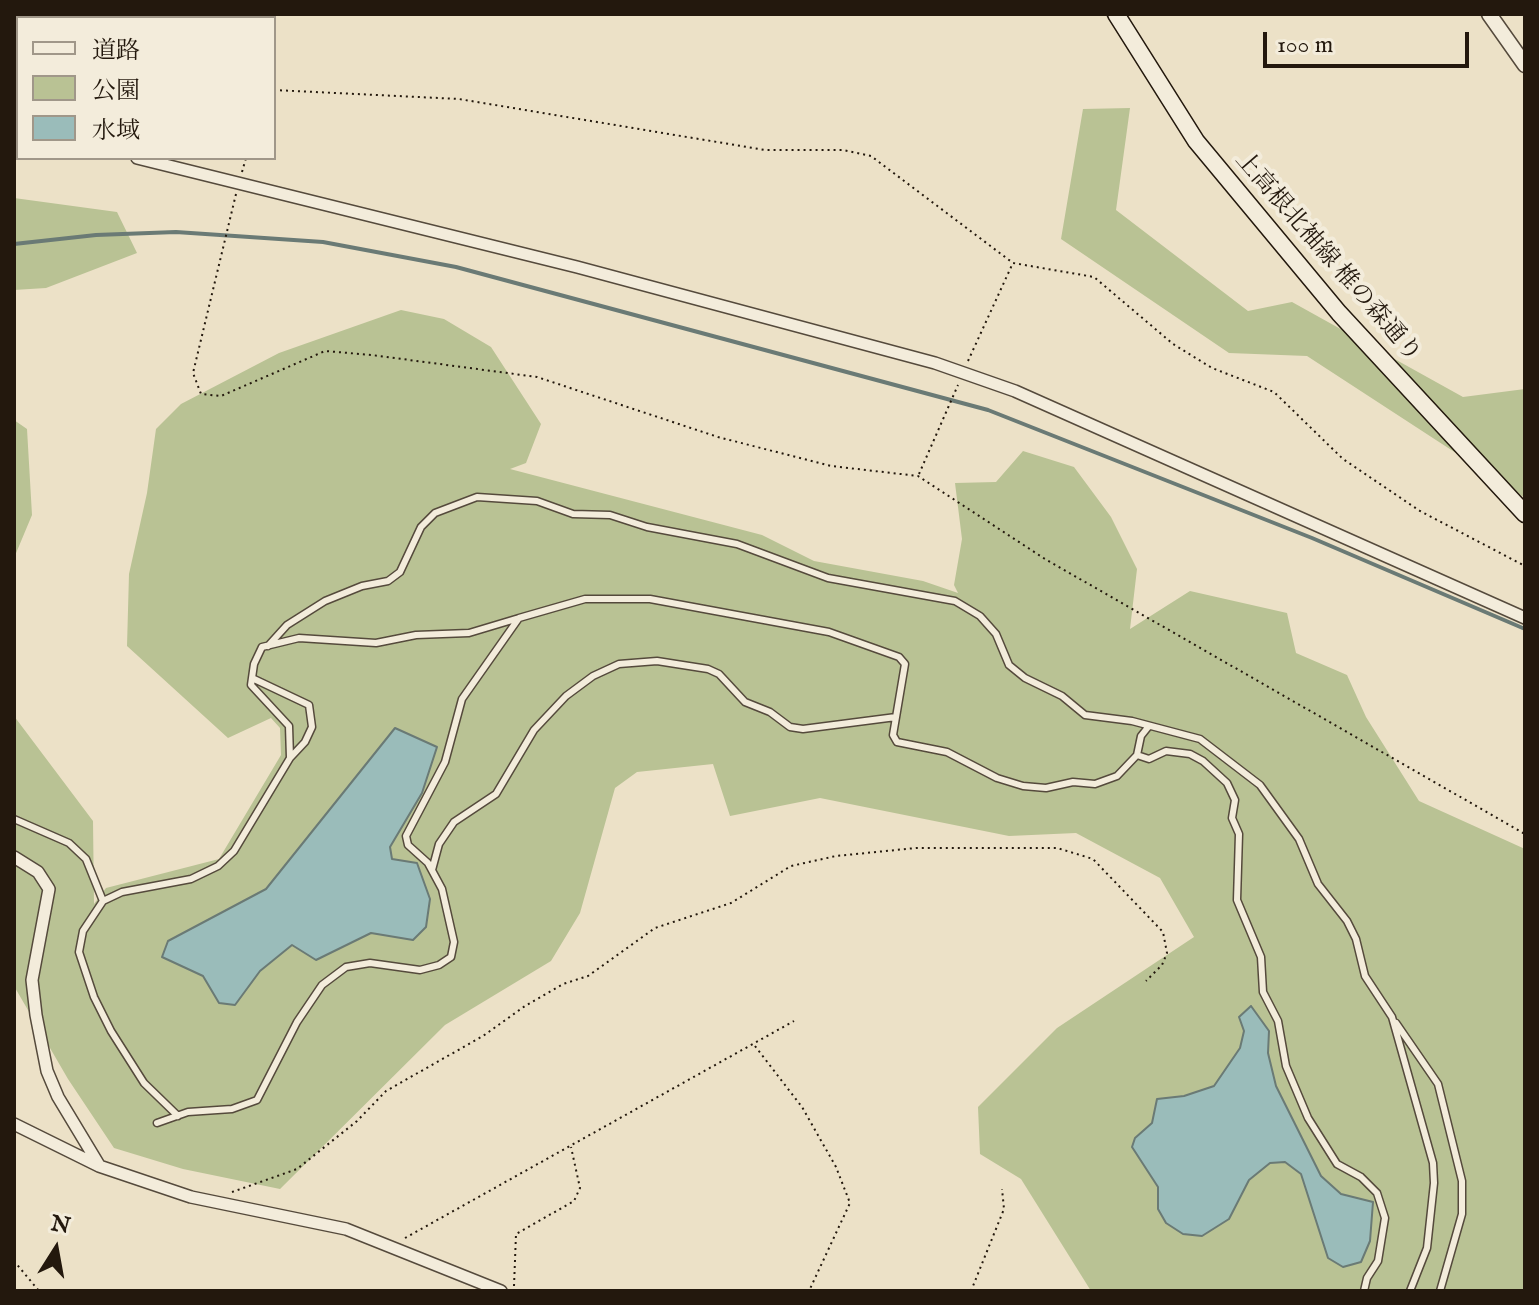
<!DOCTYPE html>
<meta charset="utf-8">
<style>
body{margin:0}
#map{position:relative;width:1539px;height:1305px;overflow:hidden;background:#ece1c7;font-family:"IM FELL English","Noto Serif JP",serif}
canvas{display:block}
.frame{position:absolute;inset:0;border:16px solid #23180d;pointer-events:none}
.legend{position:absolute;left:16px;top:16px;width:260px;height:144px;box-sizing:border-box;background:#f3ecdb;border:2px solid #a09789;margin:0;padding:10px 14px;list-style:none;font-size:24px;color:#23180d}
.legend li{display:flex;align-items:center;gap:16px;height:40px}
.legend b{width:40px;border:2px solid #a09789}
.north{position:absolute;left:16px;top:1209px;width:80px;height:80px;-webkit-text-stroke:6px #f3ecdb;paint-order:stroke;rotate:11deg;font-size:22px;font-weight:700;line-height:32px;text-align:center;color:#23180d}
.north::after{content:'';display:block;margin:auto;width:28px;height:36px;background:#23180d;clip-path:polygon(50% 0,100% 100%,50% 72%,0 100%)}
.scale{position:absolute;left:1263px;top:32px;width:206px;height:36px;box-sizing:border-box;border:4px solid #23180d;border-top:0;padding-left:10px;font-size:24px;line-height:28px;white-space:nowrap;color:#23180d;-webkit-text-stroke:6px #f3ecdb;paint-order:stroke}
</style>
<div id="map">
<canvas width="1539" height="1305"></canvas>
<div class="frame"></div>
<ul class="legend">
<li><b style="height:10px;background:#f3ecdb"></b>道路</li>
<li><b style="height:22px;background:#b9c294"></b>公園</li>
<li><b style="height:22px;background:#9abcba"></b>水域</li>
</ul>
<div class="north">N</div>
<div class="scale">100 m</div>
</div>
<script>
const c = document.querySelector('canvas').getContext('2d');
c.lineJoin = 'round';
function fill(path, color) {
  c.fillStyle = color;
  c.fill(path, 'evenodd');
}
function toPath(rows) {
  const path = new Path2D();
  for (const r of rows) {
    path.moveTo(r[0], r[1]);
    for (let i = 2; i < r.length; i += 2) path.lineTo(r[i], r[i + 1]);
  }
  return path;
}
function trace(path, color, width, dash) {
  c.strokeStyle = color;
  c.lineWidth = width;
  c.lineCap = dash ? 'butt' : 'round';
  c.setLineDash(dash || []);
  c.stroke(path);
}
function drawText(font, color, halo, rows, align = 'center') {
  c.font = font + ' "IM FELL English","Noto Serif JP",serif';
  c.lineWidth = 8;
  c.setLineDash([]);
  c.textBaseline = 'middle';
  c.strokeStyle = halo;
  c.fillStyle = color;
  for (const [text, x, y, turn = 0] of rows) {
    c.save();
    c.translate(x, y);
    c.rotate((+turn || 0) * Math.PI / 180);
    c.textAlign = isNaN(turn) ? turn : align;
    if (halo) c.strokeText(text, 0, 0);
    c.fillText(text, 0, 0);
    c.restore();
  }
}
fill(toPath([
 [14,14,147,14,154,18,18,18,18,64,14,62],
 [1130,108,1116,210,1248,311,1292,302,1463,397,1525,389,1525,498,1307,356,1229,353,1061,239,1083,109],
 [14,198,117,212,137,253,46,288,14,290],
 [401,310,444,319,491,347,541,424,526,463,510,469,762,535,814,561,923,581,958,593,954,585,962,539,955,483,996,482,1023,451,1074,467,1111,517,1137,569,1130,629,1190,591,1287,613,1296,653,1347,675,1366,717,1419,801,1525,849,1525,1291,1091,1291,1021,1179,980,1154,978,1107,1057,1028,1194,937,1160,878,1076,833,1009,836,820,798,730,816,713,764,637,772,615,788,580,913,551,961,445,1025,280,1189,183,1169,114,1148,68,1079,14,986,14,716,93,821,94,904,106,888,219,859,281,755,280,728,271,718,228,738,127,646,129,574,147,493,156,429,181,404,279,353],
 [14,420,27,429,32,515,14,558]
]), '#b9c294');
const water = toPath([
 [395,728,437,747,422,793,390,847,392,859,417,863,430,899,426,927,413,940,371,933,316,960,292,945,260,971,235,1005,219,1003,203,976,162,957,168,941,266,889,395,728],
 [1251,1006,1269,1031,1268,1053,1276,1086,1321,1176,1341,1194,1373,1202,1370,1241,1361,1262,1343,1267,1328,1258,1301,1174,1285,1162,1270,1163,1249,1180,1229,1219,1202,1236,1183,1234,1166,1223,1158,1209,1158,1187,1132,1147,1135,1138,1152,1123,1157,1099,1184,1096,1214,1086,1240,1048,1244,1031,1239,1017,1251,1006]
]);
fill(water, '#9abcba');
trace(water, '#6a7a75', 2);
trace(toPath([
 [14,244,96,235,176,232,323,242,456,267,988,410,1312,538,1525,629]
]), '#6a7a75', 4);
const service = toPath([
 [268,646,287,625,325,601,362,586,388,581,400,572,421,527,435,513,477,497,537,501,573,514,610,515,647,527,737,544,828,578,955,601,980,616,996,634,1009,665,1025,678,1062,696,1085,715,1132,721,1200,739,1260,785,1299,839,1318,884,1347,921,1356,939,1365,976,1392,1017,1433,1163,1434,1183,1427,1248,1410,1291],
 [252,678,309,705,312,727,305,742,290,758],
 [1137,755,1141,736,1149,726],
 [14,819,69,843,86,859,103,901],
 [432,870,439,844,454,822,496,794,534,730,566,696,593,676,619,664,657,661,708,669,719,674,745,702,770,712,790,727,803,729,896,717],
 [1396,1023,1438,1084,1462,1181,1462,1214,1440,1291],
 [178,1116,144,1083,111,1031,94,997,79,952,83,931,103,901,122,892,191,879,218,866,234,851,290,758,289,726,251,685,254,664,262,647,299,638,376,643,416,635,469,633,519,618],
 [157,1123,188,1112,232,1109,257,1100,297,1022,322,985,346,967,370,963,420,970,439,965,451,957,454,942,442,889,428,863,408,845,406,836,445,762,462,699,519,618,585,599,650,599,829,632,899,657,905,664,893,735,897,742,947,752,997,778,1023,786,1046,788,1073,782,1095,784,1117,776,1137,755,1149,759,1166,751,1190,754,1203,761,1227,783,1235,800,1232,818,1239,834,1237,900,1261,957,1263,992,1278,1021,1286,1066,1308,1118,1337,1164,1361,1177,1377,1193,1385,1218,1378,1261,1367,1278,1364,1291]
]);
const minor = toPath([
 [14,126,18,127],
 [137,158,577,267,935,363,1015,391,1525,618],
 [14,857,38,872,49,889,32,980,36,1015,47,1071,58,1097,99,1165],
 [14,1124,99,1166,191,1197,346,1229,501,1291]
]);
const tertiary = toPath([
 [1489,14,1525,65]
]);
const secondary = toPath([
 [1116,14,1196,141,1339,313,1525,514]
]);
trace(service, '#554a3c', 9);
trace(minor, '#554a3c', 14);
trace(tertiary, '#554a3c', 17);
trace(secondary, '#23180d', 19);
trace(toPath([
 [274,90,459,99,765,150,843,150,871,156,1013,263,1094,277,1173,344,1212,368,1274,392,1343,459,1420,511,1525,566],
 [242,172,246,158],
 [236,194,193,373,201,394,221,396,325,351,372,355,537,377,718,437,831,466,918,476,1045,559,1525,834],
 [968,361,1012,265],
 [919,474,958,385],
 [755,1046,802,1107,836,1167,850,1203,809,1291],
 [232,1192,297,1169,357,1121,386,1091,483,1036,525,1006,563,984,588,976,655,928,731,903,791,866,836,856,916,848,1057,848,1093,859,1163,932,1167,953,1162,965,1146,981],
 [405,1238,794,1021],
 [14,1261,39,1291],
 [514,1286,516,1234,574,1201,580,1188,571,1147],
 [971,1291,1004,1209,1002,1189]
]), '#23180d', 2, [2, 4]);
trace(service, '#f3ecdb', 6);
trace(minor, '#f3ecdb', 11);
trace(tertiary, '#f3ecdb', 14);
trace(secondary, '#f3ecdb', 16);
drawText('24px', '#23180d', '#f3ecdb', [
 ["上高根北袖線 椎の森通り",1327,258,49]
]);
</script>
